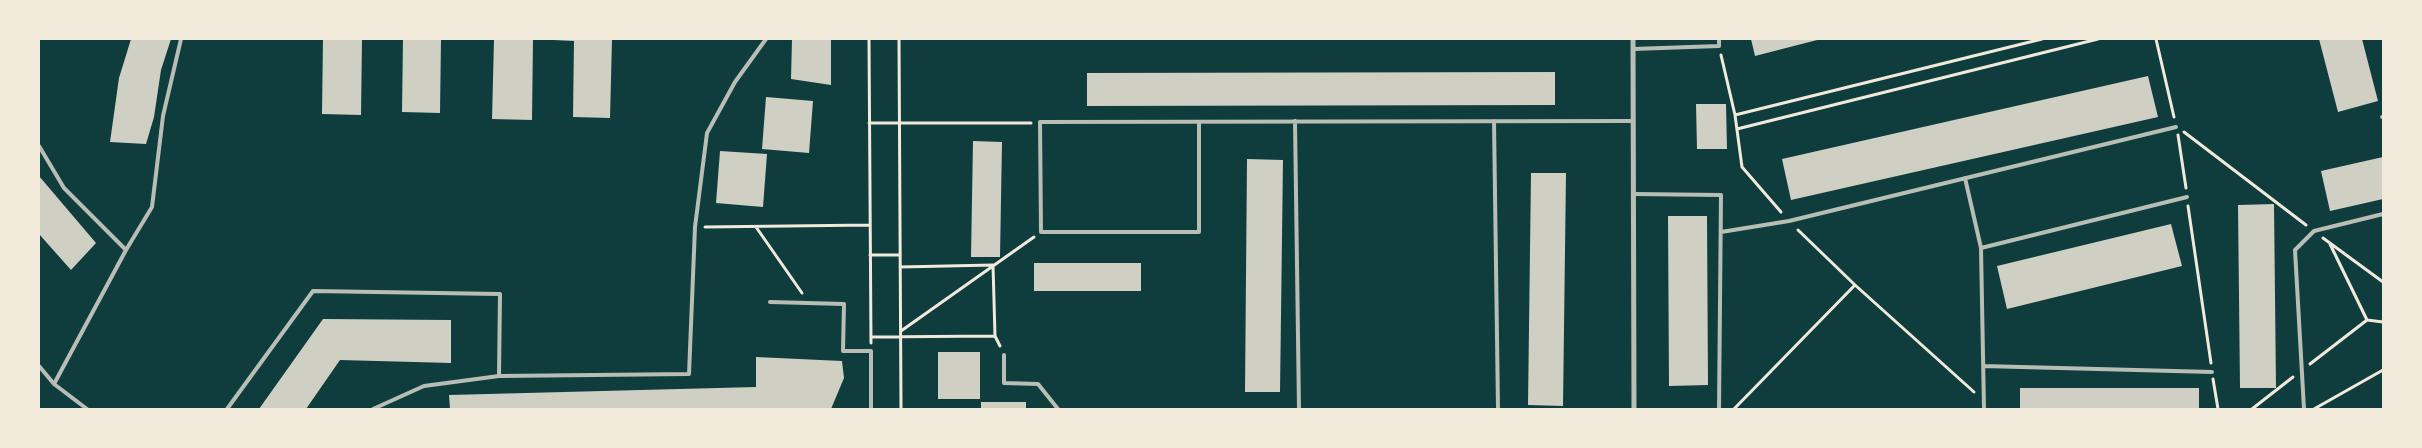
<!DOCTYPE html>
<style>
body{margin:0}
#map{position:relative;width:2422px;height:448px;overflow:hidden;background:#0f3d3e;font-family:Arial,sans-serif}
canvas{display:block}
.frame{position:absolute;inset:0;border:40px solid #f1e9da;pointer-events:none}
</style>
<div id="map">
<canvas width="2422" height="448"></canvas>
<div class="frame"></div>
</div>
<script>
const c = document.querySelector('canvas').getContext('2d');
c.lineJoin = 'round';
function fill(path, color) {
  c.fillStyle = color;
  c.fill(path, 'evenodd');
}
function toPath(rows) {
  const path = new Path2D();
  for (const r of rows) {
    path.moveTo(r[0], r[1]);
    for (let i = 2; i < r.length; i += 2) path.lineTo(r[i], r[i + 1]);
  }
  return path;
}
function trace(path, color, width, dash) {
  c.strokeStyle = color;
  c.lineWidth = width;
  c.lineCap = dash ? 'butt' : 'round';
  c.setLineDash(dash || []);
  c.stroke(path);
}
fill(toPath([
 [131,39,171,39,161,70,154,117,146,144,110,142,119,78],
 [323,39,362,39,361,115,322,114],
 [403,39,441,39,440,113,402,112],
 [494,39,533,39,532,120,492,119],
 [533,39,612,39,610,118,573,117,574,41],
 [792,39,831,39,831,85,791,79],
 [1751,39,1821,39,1755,56],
 [2319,39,2362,39,2378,101,2338,112],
 [1555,72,1555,105,1087,106,1087,73],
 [2148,76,2158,117,1791,200,1782,159],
 [766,97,813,101,809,153,762,149],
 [1696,104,1726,104,1727,149,1697,149],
 [973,141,1002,142,1000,257,971,257],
 [720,151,767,154,763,207,716,203],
 [2383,157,2383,199,2330,211,2321,171],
 [1247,159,1283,160,1280,392,1245,392],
 [1531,173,1566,173,1563,406,1528,405],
 [39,176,96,243,71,270,39,234],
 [2274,204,2276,388,2240,388,2238,205],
 [1668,216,1707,216,1708,385,1669,386],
 [2171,224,2182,266,2007,309,1997,266],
 [1034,263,1141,263,1141,291,1034,291],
 [323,319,451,320,451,363,340,360,306,409,259,409],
 [938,352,980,352,980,399,938,399],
 [756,357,842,361,844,378,831,409,450,409,449,395,756,387],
 [2020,388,2199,388,2199,409,2020,409],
 [981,402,1026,402,1026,409,981,409]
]), '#cfcfc3');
trace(toPath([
 [869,39,871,343],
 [899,39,901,409],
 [2156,39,2174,117],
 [1721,55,1735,115,1742,167,1781,212],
 [1735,115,2042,39],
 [869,123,1031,123],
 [1737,129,2098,39],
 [2184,132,2306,225],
 [2178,135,2186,188],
 [2188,206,2211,363],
 [705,227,870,225],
 [756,227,802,293],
 [1798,230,1855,285],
 [2323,238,2383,282],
 [2330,244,2367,320],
 [870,255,900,255],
 [901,331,1034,237],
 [995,336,1000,346],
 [871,337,995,336,993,265,900,267],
 [2310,364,2367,320,2383,322],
 [2213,379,2218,409],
 [1734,409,1855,285,1974,392],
 [2252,409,2293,377],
 [2314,409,2383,370]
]), '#f1e9da', 3);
trace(toPath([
 [1633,49,1719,46,1719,39],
 [2382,117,2383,117],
 [1295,121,1299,409],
 [1494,121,1498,409],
 [1199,122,1199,232,1041,232,1040,122,1633,121],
 [39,146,64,188,126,250,54,384,39,366],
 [1965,178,1981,248],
 [1633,194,1721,195,1719,409],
 [1721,232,1789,221,2176,127],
 [126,250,152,207,163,116,181,39],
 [770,302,844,304,843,351,871,351,871,409],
 [1004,355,1004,383,1038,384,1058,409],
 [1983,366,2212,372],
 [54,384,87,409],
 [227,409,313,291,500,294,499,376],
 [373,409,424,386,499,376,689,374,695,227,707,133,735,82,766,39],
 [1984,409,1981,248,2187,197],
 [2304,409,2295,250,2314,231,2383,214]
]), '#b8beb3', 4);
trace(toPath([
 [1633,39,1634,409]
]), '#b8beb3', 5);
</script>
